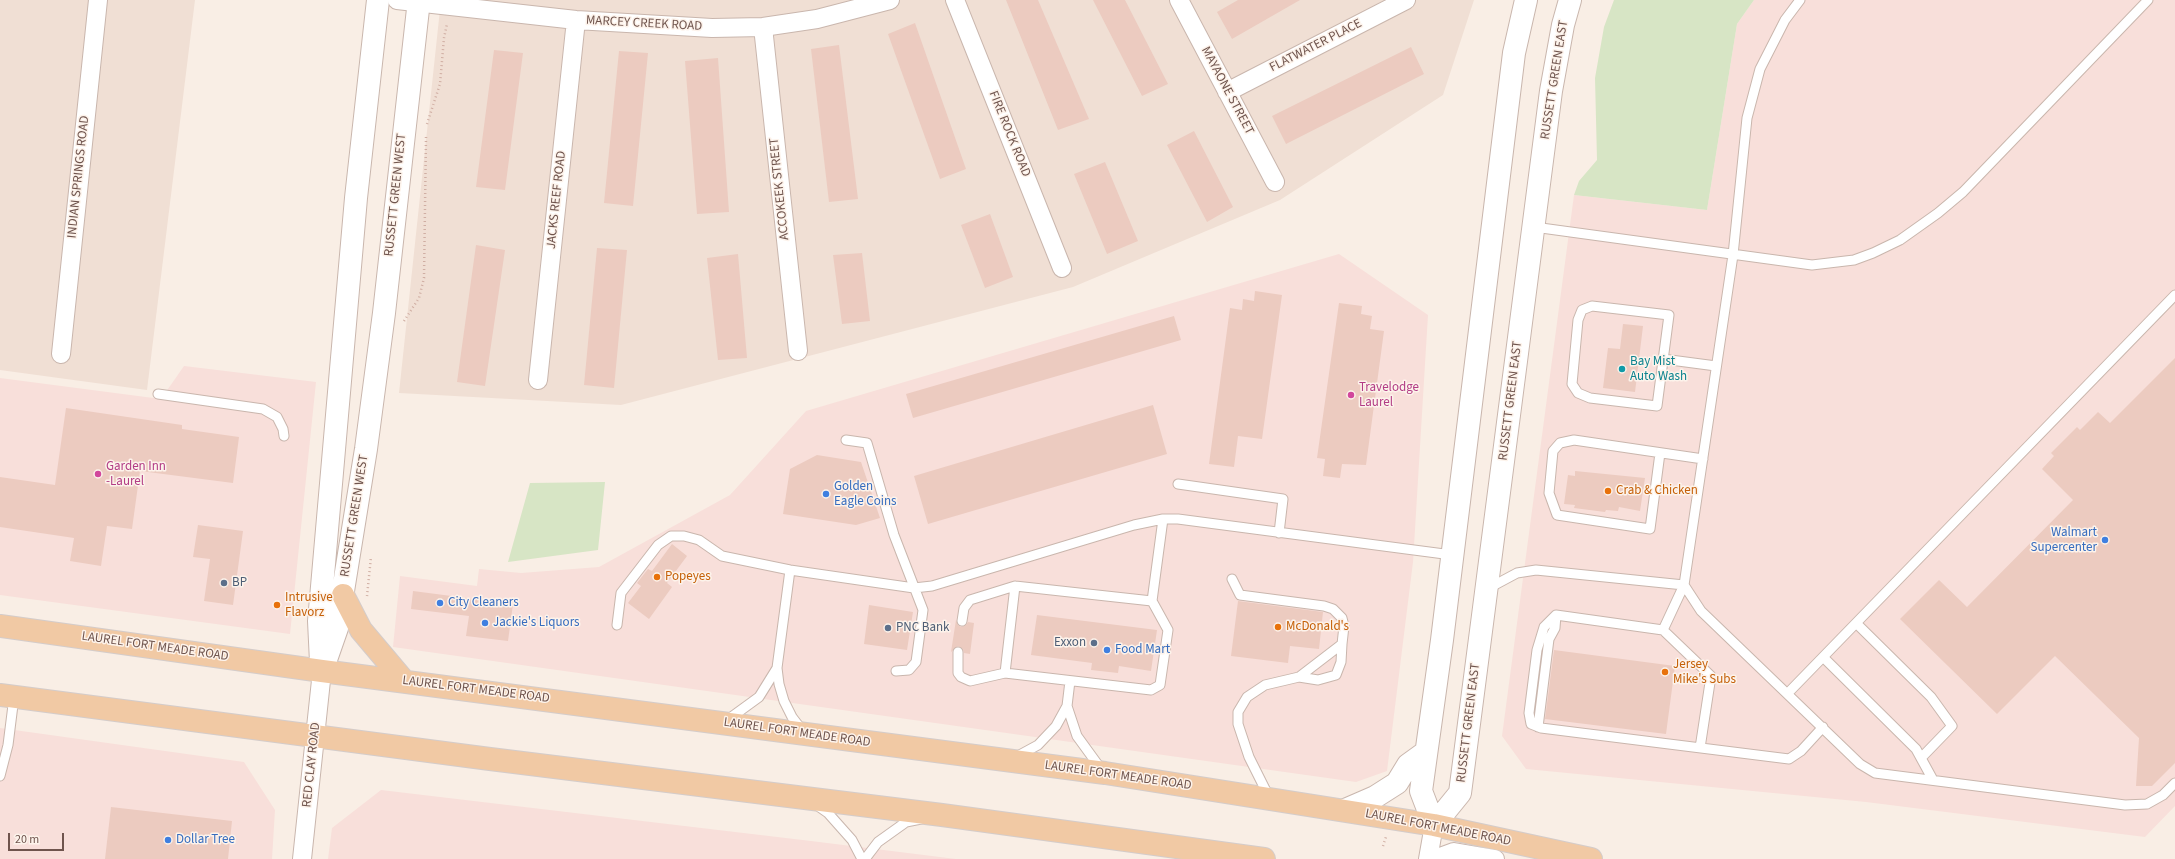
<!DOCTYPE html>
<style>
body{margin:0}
#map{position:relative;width:2175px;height:859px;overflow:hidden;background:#f9eee5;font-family:"Source Sans 3",sans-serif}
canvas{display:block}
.scale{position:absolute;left:8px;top:833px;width:56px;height:18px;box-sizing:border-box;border:2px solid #6f544d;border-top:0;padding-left:5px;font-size:12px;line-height:14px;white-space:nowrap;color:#6f544d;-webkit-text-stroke:3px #fdf3eb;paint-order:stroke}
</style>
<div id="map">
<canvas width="2175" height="859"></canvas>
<div class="scale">20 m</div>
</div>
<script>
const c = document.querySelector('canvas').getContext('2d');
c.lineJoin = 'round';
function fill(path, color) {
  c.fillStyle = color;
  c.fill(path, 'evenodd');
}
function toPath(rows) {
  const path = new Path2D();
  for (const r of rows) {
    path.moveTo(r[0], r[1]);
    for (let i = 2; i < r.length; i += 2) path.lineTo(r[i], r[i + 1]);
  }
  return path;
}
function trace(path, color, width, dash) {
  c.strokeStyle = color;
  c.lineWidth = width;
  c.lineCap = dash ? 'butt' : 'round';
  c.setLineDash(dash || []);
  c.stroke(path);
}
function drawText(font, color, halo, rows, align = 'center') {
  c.font = font + ' "Source Sans 3",sans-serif';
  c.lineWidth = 3;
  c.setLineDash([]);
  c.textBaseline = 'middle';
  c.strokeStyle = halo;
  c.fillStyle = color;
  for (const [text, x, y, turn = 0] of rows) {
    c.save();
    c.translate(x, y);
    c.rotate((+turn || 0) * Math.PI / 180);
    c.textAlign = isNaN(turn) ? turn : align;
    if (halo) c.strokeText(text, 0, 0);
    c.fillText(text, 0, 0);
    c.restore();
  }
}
fill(toPath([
 [0,0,195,0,147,390,0,370],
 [441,0,1474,0,1443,95,1280,200,1073,287,621,405,399,393]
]), '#f0dfd4');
fill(toPath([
 [1754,0,2175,0,2175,806,2145,837,1866,802,1526,769,1502,736,1574,195,1707,210,1737,24],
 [1339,254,1428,315,1413,562,1387,771,1356,782,393,647,400,576,477,586,479,569,521,573,599,567,730,495,806,411],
 [184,366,316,382,290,634,0,595,0,378,161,399],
 [0,728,244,762,275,810,272,859,0,859],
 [381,790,811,841,956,859,328,859,332,828]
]), '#f8dfda');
fill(toPath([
 [1614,0,1754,0,1737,24,1707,210,1574,195,1579,181,1597,160,1595,78,1604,27],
 [605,482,598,550,508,562,530,483]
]), '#d7e5c5');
fill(toPath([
 [1006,0,1038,0,1089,119,1058,130],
 [1093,0,1125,0,1168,84,1142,96],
 [1238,0,1300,0,1232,39,1217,12],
 [915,23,966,169,940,179,888,34],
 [839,45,858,199,829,202,811,49],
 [1411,47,1424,74,1286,144,1272,116],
 [494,50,523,53,505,190,476,187],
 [619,51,648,53,633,206,604,203],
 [718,58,729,212,697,214,685,61],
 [1194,131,1233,207,1207,222,1167,145],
 [1105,162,1138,241,1107,254,1074,174],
 [990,214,1013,277,985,288,961,225],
 [476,245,505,250,485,386,457,382],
 [597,248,627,250,614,388,584,385],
 [862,253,870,321,842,324,833,255],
 [738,254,747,358,718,360,707,258],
 [1255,291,1282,295,1262,439,1238,436,1234,467,1209,464,1230,308,1242,310,1243,299,1254,301],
 [1339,303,1362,306,1361,314,1372,316,1370,329,1384,331,1366,465,1342,464,1340,478,1323,476,1325,459,1317,458],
 [1174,316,1181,340,913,418,906,394],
 [1623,324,1643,326,1635,392,1603,388,1608,348,1620,349],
 [2175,358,2175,763,2152,786,2136,786,2139,738,2055,656,1997,714,1900,619,1939,580,1967,607,2073,500,2042,469,2054,456,2051,453,2077,427,2080,430,2098,412,2110,423],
 [1153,405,1167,454,928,524,914,476],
 [66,408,182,425,182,429,239,437,233,483,140,471,132,529,107,526,101,566,70,561,74,538,0,527,0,477,55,485],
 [817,455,861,462,880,518,856,525,783,514,790,469],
 [1575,471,1645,478,1640,511,1619,507,1618,511,1606,510,1605,512,1574,508,1575,505,1564,504,1568,475,1575,476],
 [198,525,243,531,233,605,204,601,210,559,193,557],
 [672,544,687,556,667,583,672,587,649,619,628,603,641,586,637,583,648,569,652,571],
 [413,591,513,604,508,641,466,636,469,616,411,609],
 [1238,601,1323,612,1319,649,1290,646,1288,663,1231,656],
 [869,605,913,612,907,650,864,644],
 [1037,615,1157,630,1151,671,1119,666,1118,673,1091,670,1092,663,1031,655],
 [956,620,958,625,961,627,966,625,968,622,974,623,970,654,964,653,963,649,958,646,951,652],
 [1554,650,1675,666,1666,734,1545,719],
 [111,807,232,821,228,859,105,859]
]), '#eccbc0');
const service = toPath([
 [1800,0,1785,20,1760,69,1747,118,1733,255,1684,585,1701,611,1860,764,1875,773,2125,805,2147,804,2163,795,2175,783],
 [1534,227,1812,265,1854,260,1873,253,1900,240,1938,213,1963,192,2148,0],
 [1592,306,1669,315,1657,406,1590,398,1578,393,1572,384,1578,320,1582,310,1592,306],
 [1663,359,1716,366],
 [158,394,263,409,277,417,283,429,284,436],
 [846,440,867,443,894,535,923,610,916,662,909,670,896,671],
 [1660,453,1650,529,1557,515,1549,493,1553,451,1560,443,1574,440,1703,459],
 [1178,484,1283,499,1279,533],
 [790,570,777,668,779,684,784,701,792,717,802,730],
 [1232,579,1240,595,1324,606,1333,609,1342,618,1344,626,1342,644,1299,677,1265,685,1247,697,1238,712,1238,724,1249,757,1269,797],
 [1015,586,1152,601,1168,630,1160,685,1151,690,1005,673,1015,586],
 [1489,588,1517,573,1536,570,1684,585,1663,630],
 [1152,601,1163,519],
 [1556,615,1544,627,1537,650,1529,713,1531,724,1541,728,1789,759,1801,751,1823,727],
 [1556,615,1663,630,1711,676,1700,748],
 [962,621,964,608,970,600,1015,586],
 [1856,623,1931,697,1952,726,1921,758],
 [617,625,621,593,658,545,671,536,684,536,699,540,722,556,790,570,914,588,932,586,1134,525,1163,519,1178,519,1452,555],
 [958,652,958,673,961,677,970,681,1005,673],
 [1823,657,1916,749,1933,780],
 [1299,677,1318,680,1336,675,1341,662,1342,644],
 [1788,693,2175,295],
 [1067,706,1077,736,1101,769],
 [726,721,759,697,777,668],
 [1538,727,1549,639,1555,628,1556,615],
 [1014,758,1038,745,1056,726,1067,706,1070,681],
 [0,776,8,745,14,697],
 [818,806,828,813,852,840,862,859],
 [865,859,878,842,906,822,921,819]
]);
const minor = toPath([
 [397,0,576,20,712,28,763,27,817,19,890,0],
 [955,0,1062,268],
 [1179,0,1275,182],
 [763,27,798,351],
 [1227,92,1406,0],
 [61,354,98,0],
 [538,380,576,20],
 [302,859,322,671],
 [1428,859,1434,825],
 [1435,859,1454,852,1495,859]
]);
const tertiary = toPath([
 [1526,0,1514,53,1442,640,1421,791,1434,825,1460,793,1551,91,1563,25,1570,0],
 [321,662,319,621,356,198,378,0],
 [322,671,337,628,366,449,384,313,419,0],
 [1345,810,1375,797,1397,783,1408,765,1426,752]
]);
const primary = toPath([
 [343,595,361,630,404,681],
 [0,626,322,671,1105,773,1434,825,1591,859],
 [0,695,490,759,942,815,1264,859]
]);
trace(service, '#c9b6ad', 11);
trace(minor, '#c9b6ad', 20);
trace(tertiary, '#c9b6ad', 24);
trace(primary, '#d4ccca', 24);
trace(toPath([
 [427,124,440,84,444,38,447,24],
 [404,321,419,298,424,278,426,137],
 [367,596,371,557],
 [1383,846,1386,837]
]), '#d0aea3', 2.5, [1, 3]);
trace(service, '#fff', 9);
trace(minor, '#fff', 18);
trace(tertiary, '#fff', 22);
trace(primary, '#f1c9a4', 22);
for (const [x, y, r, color] of [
 [1622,369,4,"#0f9aa8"],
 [1351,395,4,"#d1479c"],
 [98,474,4,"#d1479c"],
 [1608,491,4,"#e8710a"],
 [826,494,4,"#3f7fe0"],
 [2105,540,4,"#3f7fe0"],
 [657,577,4,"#e8710a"],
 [224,583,4,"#5c6f8a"],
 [440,603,4,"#3f7fe0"],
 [277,605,4,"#e8710a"],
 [485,623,4,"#3f7fe0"],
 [1278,627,4,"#e8710a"],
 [888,628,4,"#5c6f8a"],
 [1094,643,4,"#5c6f8a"],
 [1107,650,4,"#3f7fe0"],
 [1665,672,4,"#e8710a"],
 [168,840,4,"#3f7fe0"]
]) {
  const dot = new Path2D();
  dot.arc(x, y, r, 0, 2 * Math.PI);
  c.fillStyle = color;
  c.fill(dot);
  trace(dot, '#fdf3eb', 1.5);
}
drawText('13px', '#6f544d', '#fdf3eb', [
 ["MARCEY CREEK ROAD",644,24,3],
 ["FLATWATER PLACE",1316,46,-27],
 ["RUSSETT GREEN EAST",1555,80,-81],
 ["MAYAONE STREET",1227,91,62],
 ["FIRE ROCK ROAD",1009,134,68],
 ["INDIAN SPRINGS ROAD",79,177,-84],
 ["ACCOKEEK STREET",780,189,-96],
 ["RUSSETT GREEN WEST",396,195,-84],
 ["JACKS REEF ROAD",557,200,-84],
 ["RUSSETT GREEN EAST",1511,401,-83],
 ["RUSSETT GREEN WEST",355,516,-81],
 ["LAUREL FORT MEADE ROAD",155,647,8],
 ["LAUREL FORT MEADE ROAD",476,690,7],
 ["RUSSETT GREEN EAST",1469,723,-83],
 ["LAUREL FORT MEADE ROAD",797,733,8],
 ["RED CLAY ROAD",312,765,-84],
 ["LAUREL FORT MEADE ROAD",1118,776,8],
 ["LAUREL FORT MEADE ROAD",1438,828,11]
]);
drawText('13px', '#0d838f', '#fdf3eb', [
 ["Bay Mist",1630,362],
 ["Auto Wash",1630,377]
], 'left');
drawText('13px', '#b23c85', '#fdf3eb', [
 ["Travelodge",1359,388],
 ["Laurel",1359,403],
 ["Garden Inn",106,467],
 ["-Laurel",106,482]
], 'left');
drawText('13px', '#366cbe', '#fdf3eb', [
 ["Golden",834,487],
 ["Eagle Coins",834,502],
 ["Walmart",2097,533,"right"],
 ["Supercenter",2097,548,"right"],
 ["City Cleaners",448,603],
 ["Jackie's Liquors",493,623],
 ["Food Mart",1115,650],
 ["Dollar Tree",176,840]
], 'left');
drawText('13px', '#c56008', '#fdf3eb', [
 ["Crab & Chicken",1616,491],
 ["Popeyes",665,577],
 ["Intrusive",285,598],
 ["Flavorz",285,613],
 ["McDonald's",1286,627],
 ["Jersey",1673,665],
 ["Mike's Subs",1673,680]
], 'left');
drawText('13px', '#4e5e75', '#fdf3eb', [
 ["BP",232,583],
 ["PNC Bank",896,628],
 ["Exxon",1086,643,"right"]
], 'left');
</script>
